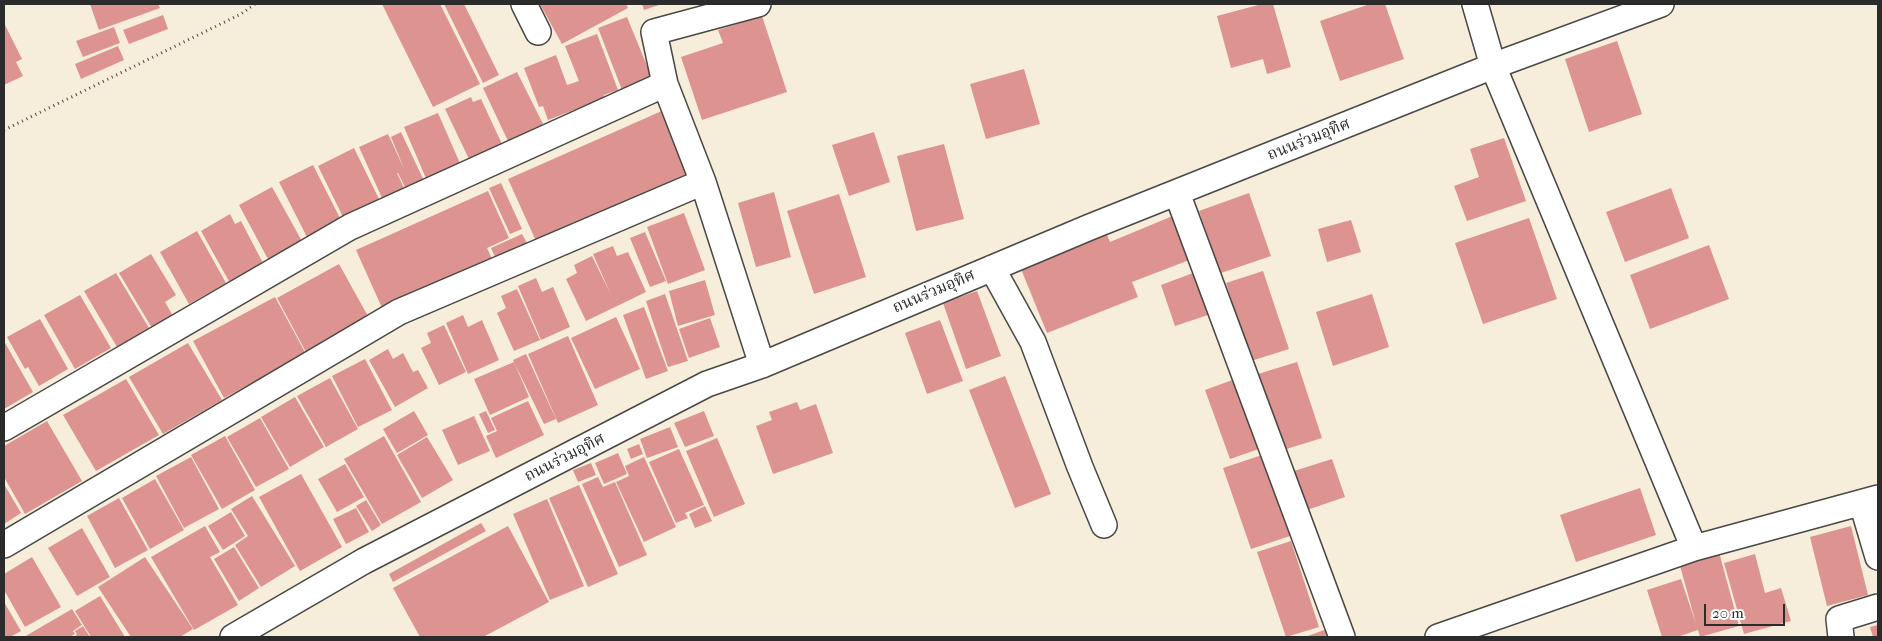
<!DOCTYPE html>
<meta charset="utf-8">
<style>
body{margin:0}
#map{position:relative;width:1882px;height:641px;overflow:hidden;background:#f6eddb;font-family:"IM FELL French Canon",serif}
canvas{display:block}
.frame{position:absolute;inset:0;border:5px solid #2b2b2b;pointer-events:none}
.scale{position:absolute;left:1704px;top:604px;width:81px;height:22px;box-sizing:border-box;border:2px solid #2b2b2b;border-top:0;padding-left:6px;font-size:15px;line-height:18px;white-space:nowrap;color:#2b2b2b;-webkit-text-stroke:4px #fff;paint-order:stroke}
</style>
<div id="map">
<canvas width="1882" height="641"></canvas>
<div class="frame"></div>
<div class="scale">20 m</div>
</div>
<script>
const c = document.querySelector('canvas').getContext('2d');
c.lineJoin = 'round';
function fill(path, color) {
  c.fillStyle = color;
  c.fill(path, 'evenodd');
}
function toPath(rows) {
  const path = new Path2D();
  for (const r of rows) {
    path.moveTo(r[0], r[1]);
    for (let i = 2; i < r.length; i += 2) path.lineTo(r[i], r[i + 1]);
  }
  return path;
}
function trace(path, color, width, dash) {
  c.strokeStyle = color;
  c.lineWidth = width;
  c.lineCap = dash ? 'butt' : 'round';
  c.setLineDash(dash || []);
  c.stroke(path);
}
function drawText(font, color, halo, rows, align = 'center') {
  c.font = font + ' "IM FELL French Canon","Noto Serif Thai",serif';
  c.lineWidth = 4.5;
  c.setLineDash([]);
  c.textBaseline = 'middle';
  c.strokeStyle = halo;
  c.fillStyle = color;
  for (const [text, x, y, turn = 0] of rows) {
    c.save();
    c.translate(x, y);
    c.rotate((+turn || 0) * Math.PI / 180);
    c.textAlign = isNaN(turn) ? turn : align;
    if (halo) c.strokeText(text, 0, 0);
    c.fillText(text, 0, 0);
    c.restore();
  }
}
fill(toPath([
 [90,4,158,4,160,8,99,30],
 [382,4,440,4,480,84,433,107],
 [444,4,464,4,499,75,483,83],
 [540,4,626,4,628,8,562,44],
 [642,4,662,4,644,10],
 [1262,4,1273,4,1291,67,1267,74,1263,59,1231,68,1217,16],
 [1370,4,1385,4,1404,59,1340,81,1320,21],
 [163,15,168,29,129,44,123,30],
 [762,16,787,92,702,120,681,57,723,43,718,30],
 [627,17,652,78,622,90,598,28],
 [4,23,22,59,16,62,23,76,4,85],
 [114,27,120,43,83,57,76,41],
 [597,34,618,90,604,95,605,98,548,120,543,106,539,107,524,68,556,55,567,85,579,81,565,46],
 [1617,41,1642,114,1589,132,1565,59],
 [118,46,124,60,81,79,75,64],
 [1024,69,1040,124,986,139,970,84],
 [517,72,543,124,508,141,483,88],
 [471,97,473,102,481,99,502,144,469,159,445,109],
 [664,110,691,172,536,241,508,179],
 [438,113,462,168,428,183,404,127],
 [401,132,425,183,407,191,398,173,397,173,404,188,382,198,359,147,388,134,405,171,391,137],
 [874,132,890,182,849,196,832,145],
 [1504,138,1526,201,1467,221,1454,186,1479,177,1470,149],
 [944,144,964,219,916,231,897,156],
 [354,148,380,201,344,219,318,166],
 [313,165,343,224,309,241,279,182],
 [501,183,522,229,510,234,489,188],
 [272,187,303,243,269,261,239,205],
 [1671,188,1689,238,1625,262,1606,212],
 [488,191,509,238,487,248,493,261,383,310,356,250],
 [774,192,791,257,756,267,738,203],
 [1249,193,1271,256,1221,273,1199,211],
 [839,194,866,277,814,294,787,211],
 [684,213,705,270,668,284,647,227],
 [230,214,235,224,241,221,264,265,230,283,201,231],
 [1175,215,1192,259,1132,282,1138,297,1047,333,1021,269,1107,235,1110,242],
 [1529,218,1557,299,1483,324,1455,243],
 [1351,220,1361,252,1327,262,1318,229],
 [197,231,226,283,189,304,160,252],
 [645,232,666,281,650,287,630,238],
 [522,234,527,243,495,257,491,248],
 [1709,245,1729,299,1650,329,1630,275],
 [613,246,617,256,628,252,646,292,586,321,566,279,577,273,574,265,592,256,611,295,593,254],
 [151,254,176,295,165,302,173,316,152,328,119,273],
 [339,264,369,318,306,352,277,298],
 [1263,271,1289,349,1251,361,1226,283],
 [116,273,149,328,117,347,84,291],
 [1193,273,1208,315,1175,326,1161,285],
 [536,278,542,292,553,287,570,327,541,340,518,286],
 [705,280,715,315,678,326,669,291],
 [517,289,540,340,514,351,497,313,506,308,501,296],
 [977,291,1001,356,966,369,943,303],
 [665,294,688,361,668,367,646,301],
 [1372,294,1389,347,1333,366,1316,312],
 [80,295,111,348,75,369,44,315],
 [275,297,306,354,224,398,193,341],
 [644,307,668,371,646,379,623,315],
 [463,315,468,327,482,320,499,360,468,374,446,323],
 [616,317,640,369,595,389,571,338],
 [710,318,720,347,689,358,679,329],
 [40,319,68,369,39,386,28,367,25,369,7,337],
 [940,320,963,381,927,394,905,333],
 [444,325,466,372,439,385,421,348,431,343,427,333],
 [568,336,598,405,558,423,528,354],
 [4,341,33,392,4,409],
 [188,343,222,400,163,434,129,377],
 [388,349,393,359,403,353,413,372,418,370,428,388,395,407,369,360],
 [526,354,556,419,544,424,513,360],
 [365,359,392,410,358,427,332,376],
 [514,362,529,397,490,415,474,379],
 [1297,362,1322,438,1283,450,1258,374],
 [1005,376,1051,494,1015,508,969,390],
 [330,378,358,429,326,447,297,396],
 [126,379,159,435,96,471,63,415],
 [1235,379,1259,449,1230,459,1205,390],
 [295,397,324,447,290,467,261,417],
 [528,401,544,435,496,458,486,436,497,431,491,418],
 [797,402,800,410,816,404,833,453,773,474,756,426,772,420,769,412],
 [414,411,428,435,397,453,383,429],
 [486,411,495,430,488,433,479,414],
 [704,411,714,436,685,447,674,423],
 [474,416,490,451,458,465,442,430],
 [260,418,289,469,256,487,227,437],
 [47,421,82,481,25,514,4,477,4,446],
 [670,427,678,447,647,458,640,439],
 [225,436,255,490,222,509,191,455],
 [384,436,421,502,382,524,344,459],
 [427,437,453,480,422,498,397,455],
 [717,438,745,504,714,517,686,451],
 [639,444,643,454,631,459,627,449],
 [679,449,704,505,685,513,688,518,676,523,649,462],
 [618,453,627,474,604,484,595,463],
 [1265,454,1293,535,1251,549,1223,468],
 [191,457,219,509,184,528,156,476],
 [644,457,676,527,644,542,616,482,629,476,625,466],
 [1332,459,1345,497,1307,510,1294,471],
 [591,463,596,475,578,482,573,470],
 [345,464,364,497,337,512,318,479],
 [301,474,342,547,300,571,259,497],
 [598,477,603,487,615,482,647,555,619,567,582,484],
 [155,479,184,530,150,549,122,498],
 [4,484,21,513,4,524],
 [579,485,618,574,588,587,549,498],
 [1640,488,1656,535,1576,562,1560,515],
 [252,496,295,566,261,587,235,545,248,536,231,509],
 [119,498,148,550,115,568,87,516],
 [547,499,584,586,550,600,513,514],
 [366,500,381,525,372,531,356,506],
 [705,506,712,521,695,528,689,514],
 [356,508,369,532,346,544,333,519],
 [231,512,245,536,223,550,208,526],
 [481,523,486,531,393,582,389,574],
 [205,526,220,552,210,557,238,605,194,630,151,557],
 [508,526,549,602,483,637,420,637,393,588],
 [1851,526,1868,595,1827,606,1810,537],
 [82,528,110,577,77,596,48,548],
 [1291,541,1319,627,1286,637,1257,552],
 [234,547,259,588,239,601,214,559],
 [1719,552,1739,626,1700,637,1698,630,1677,637,1662,637,1647,590,1681,579,1696,624,1679,562],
 [1755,554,1765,593,1781,588,1791,621,1744,634,1724,563],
 [32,557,61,607,25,627,4,590,4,574],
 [145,557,193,629,180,637,131,637,98,587],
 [100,596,125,637,91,637,75,611],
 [4,602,21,631,10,637,4,637],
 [72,609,82,625,73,631,75,634,70,637,24,637],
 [1878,625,1878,637,1873,637,1870,627],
 [83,626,90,637,73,637,77,635,75,631],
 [1327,629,1329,637,1305,637]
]), '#dd938f');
const street = toPath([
 [524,4,538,32],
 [758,4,654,32,665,84,703,182,762,365],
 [1475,4,1493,66,1694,548],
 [1177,193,1342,637],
 [992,268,1033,342,1080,467,1104,525],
 [4,428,350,227,665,84],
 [1862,503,1878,557],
 [4,545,399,312,703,182],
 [233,637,364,561,707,384,762,365,1090,227,1493,66,1661,4],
 [1438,637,1694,548,1878,498],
 [1841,637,1839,619,1878,607]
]);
trace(street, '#494845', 28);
trace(toPath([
 [4,130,241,14,255,4]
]), '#494845', 3, [1, 4]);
trace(street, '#fff', 25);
drawText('16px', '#2b2b2b', '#fff', [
 ["ถนนร่วมอุทิศ",1309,140,-22],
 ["ถนนร่วมอุทิศ",934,292,-23],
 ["ถนนร่วมอุทิศ",565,458,-27]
]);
</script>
